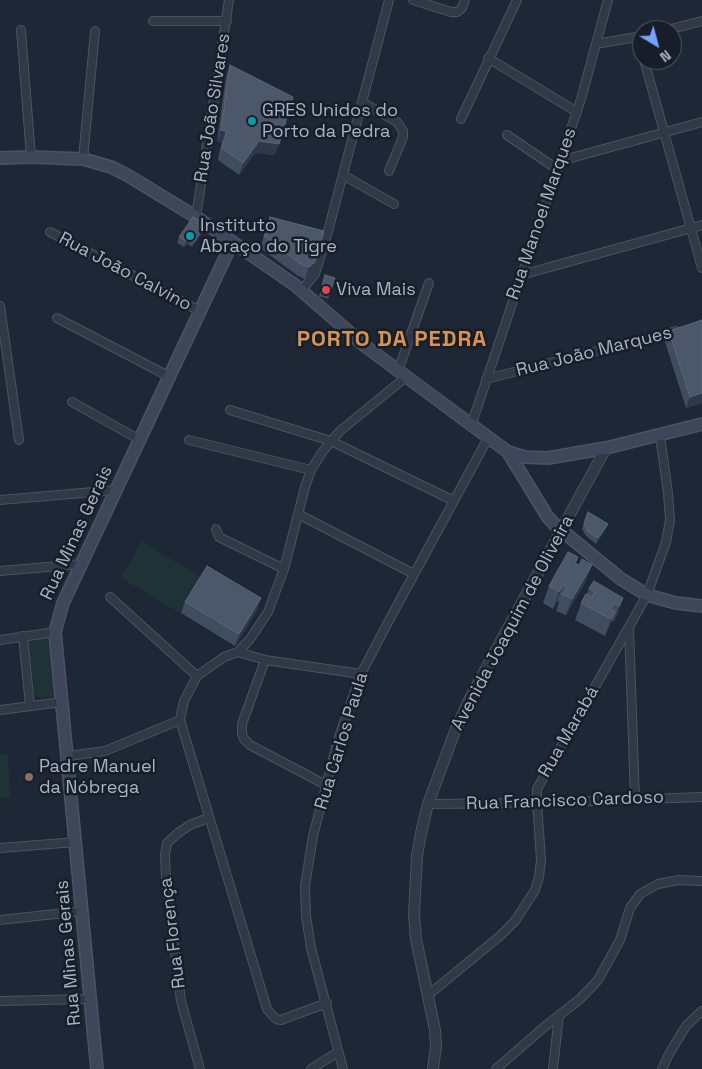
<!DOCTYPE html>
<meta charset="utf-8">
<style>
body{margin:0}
#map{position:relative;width:702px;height:1069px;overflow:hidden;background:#1d2736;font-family:"Space Grotesk",sans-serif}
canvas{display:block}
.north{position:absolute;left:632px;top:20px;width:50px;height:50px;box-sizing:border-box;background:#171e2a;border:1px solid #525a68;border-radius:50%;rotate:143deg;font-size:14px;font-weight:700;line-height:20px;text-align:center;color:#aab3c4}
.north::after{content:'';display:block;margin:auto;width:18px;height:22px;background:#75a4fe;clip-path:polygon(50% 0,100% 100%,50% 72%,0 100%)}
</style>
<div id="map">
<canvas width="702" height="1069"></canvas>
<div class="north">N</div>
</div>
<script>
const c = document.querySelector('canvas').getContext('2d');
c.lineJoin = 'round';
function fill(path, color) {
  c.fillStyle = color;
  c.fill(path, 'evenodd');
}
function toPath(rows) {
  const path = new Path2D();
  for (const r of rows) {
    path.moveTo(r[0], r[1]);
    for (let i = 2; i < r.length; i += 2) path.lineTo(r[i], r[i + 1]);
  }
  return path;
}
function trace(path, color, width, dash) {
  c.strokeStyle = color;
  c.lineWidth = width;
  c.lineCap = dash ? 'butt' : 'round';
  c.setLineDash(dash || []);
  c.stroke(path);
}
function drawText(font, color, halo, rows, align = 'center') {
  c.font = font + ' "Space Grotesk",sans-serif';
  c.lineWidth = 5;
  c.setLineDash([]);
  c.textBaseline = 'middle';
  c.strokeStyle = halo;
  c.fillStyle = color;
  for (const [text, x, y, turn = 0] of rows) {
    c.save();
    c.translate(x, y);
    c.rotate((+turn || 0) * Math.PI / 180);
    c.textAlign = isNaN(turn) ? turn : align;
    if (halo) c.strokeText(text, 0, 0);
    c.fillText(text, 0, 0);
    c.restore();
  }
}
fill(toPath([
 [142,541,200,577,180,613,121,578],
 [51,638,57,693,54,697,42,698,35,696,34,692,29,640],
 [8,754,10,797,0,798,0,755]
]), '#1f3337');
const minor = toPath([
 [413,0,451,12,457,12,462,8,465,0],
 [153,21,227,21],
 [21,30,31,157],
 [667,30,702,21],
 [638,37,642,52],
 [596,44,642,36],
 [488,58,577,112],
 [644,60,702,268],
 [362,102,397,122,403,131,403,137,389,171],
 [461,119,517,0],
 [507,135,557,169],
 [83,159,95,31],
 [560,161,702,122],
 [343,175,394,204],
 [196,217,229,0],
 [50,232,200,311],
 [521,275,702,225],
 [301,291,315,274,327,235,389,0],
 [0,306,19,440],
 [57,318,170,377],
 [398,371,429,283],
 [486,379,676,331],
 [72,402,140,440],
 [230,410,331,441,454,501],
 [471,426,581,99,608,0],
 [189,440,311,470],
 [0,500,117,490],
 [298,514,414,574],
 [216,529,219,537,223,539,284,569],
 [0,571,82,564],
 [110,597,197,676],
 [629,627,635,799],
 [23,636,30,706],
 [0,640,55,632],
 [238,652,265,660,361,674],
 [265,660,242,724,242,733,244,739,250,745,326,785],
 [0,710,62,702],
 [69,756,105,751,180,720],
 [428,804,537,803,702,797],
 [0,848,76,842],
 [0,920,83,911],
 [427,996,500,936,515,921,535,890,539,877,541,860,537,803,537,789,647,595,666,542,670,520,668,493,660,436],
 [0,1001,90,999],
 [327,1003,281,1020,276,1019,267,1009,180,720,184,701,197,676,224,657,238,652,250,639,268,612,284,569,305,487,311,470,323,451,340,431,406,377],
 [200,1069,181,1001,166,878,165,855,167,843,178,833,190,825,208,818],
 [311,1069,338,1052],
 [343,1069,311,948,306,916,305,886,313,836,338,740,361,674,386,626,488,438],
 [496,1069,543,1028,580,999,598,980,620,940,630,908,640,894,658,884,679,880,702,881],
 [553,1069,559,1015],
 [662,1069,669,1054,686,1026,702,1011]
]);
const tertiary = toPath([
 [433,1069,436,1046,435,1030,416,939,414,914,417,856,421,833,428,804,455,731,471,696,606,448]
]);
const secondary = toPath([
 [0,158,31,157,83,159,111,167,127,175,196,217,295,285,365,346,508,452,525,457,548,458,606,448,702,424],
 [508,452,547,516,555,525,621,579,647,595,676,603,702,606],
 [97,1069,55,632,63,603,232,243]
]);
trace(minor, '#4b5361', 10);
trace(tertiary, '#4b5361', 12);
trace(secondary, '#4b5361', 14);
trace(minor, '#313946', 8);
trace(tertiary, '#313946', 10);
trace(secondary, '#3e4759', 11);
fill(toPath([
 [230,65,275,155,255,153,239,175,218,160,219,153,222,142,217,142,226,76],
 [270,217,324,231,311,273,305,279,298,276,260,248],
 [206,224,204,230,192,247,188,244,184,247,177,243,179,237],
 [325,275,330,293,328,299,319,296],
 [669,331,702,403,686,408,665,342],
 [584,523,608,524,605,530,596,544,586,536,582,529],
 [578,557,576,564,586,581,566,615,556,611,559,602,557,601,553,609,543,603,549,586],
 [589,588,623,598,617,615,613,622,611,621,605,636,575,620,581,603,587,594],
 [185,602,257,610,235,646,181,613]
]), '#414c5f');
fill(toPath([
 [221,130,226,131,222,142,217,142],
 [259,141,279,144,275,155,255,153,239,175,243,163],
 [206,224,204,230,192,247,194,242],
 [190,239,188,244,184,247,186,241],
 [315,262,311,273,305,279,309,267],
 [702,393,702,403,686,408,690,397],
 [608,524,605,530,596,544,598,538],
 [592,565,586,581,566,615,572,599],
 [563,585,557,601,553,609,559,592],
 [261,598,257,610,235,646,239,634],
 [623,598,617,615,613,622,619,606],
 [615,612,609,628,605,636,611,619]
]), '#2e384a');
const building = toPath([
 [230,65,293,97,279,144,259,141,243,163,222,148,223,141,225,141,226,131,221,130,230,65],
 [193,217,206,224,194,242,190,239,186,241,179,237,193,217],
 [270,217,324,231,315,262,309,267,302,265,264,236,270,217],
 [325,275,335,278,330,293,321,290,325,275],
 [702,320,702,393,690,397,669,331,702,320],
 [588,512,608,524,598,538,588,531,584,523,588,512],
 [568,552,578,557,575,563,579,565,582,559,592,565,572,599,562,594,567,587,563,585,559,592,549,586,568,552],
 [207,566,261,598,239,634,185,602,207,566],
 [594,581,623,598,619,606,614,603,610,609,615,612,611,619,581,603,586,594,592,597,595,592,589,588,594,581]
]);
fill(building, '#4c576a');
trace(building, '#5b6578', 1);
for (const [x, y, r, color] of [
 [252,121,5,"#0f9aa8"],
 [190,236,5,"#0f9aa8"],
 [326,290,5,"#e0444e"],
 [29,777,5,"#8d6e63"]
]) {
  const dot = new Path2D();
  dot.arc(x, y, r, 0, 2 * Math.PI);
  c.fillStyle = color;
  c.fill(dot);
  trace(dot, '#171e2a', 2);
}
drawText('18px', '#aab3c4', '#171e2a', [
 ["Rua João Silvares",213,108,-81],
 ["Rua Manoel Marques",542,214,-71],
 ["Rua João Calvino",125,272,28],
 ["Rua João Marques",594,352,-14],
 ["Rua Minas Gerais",77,533,-65],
 ["Avenida Joaquim de Oliveira",513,623,-62],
 ["Rua Marabá",569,732,-60],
 ["Rua Carlos Paula",342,741,-73],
 ["Rua Francisco Cardoso",565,801,-2],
 ["Rua Florença",173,933,-97],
 ["Rua Minas Gerais",69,953,-95]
]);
drawText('18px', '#aab3c4', '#171e2a', [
 ["GRES Unidos do",262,111],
 ["Porto da Pedra",262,132],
 ["Instituto",200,226],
 ["Abraço do Tigre",200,247],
 ["Viva Mais",336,290],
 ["Padre Manuel",39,767],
 ["da Nóbrega",39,788]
], 'left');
c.letterSpacing = '1px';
drawText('bold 22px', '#d89251', '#171e2a', [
 ["PORTO DA PEDRA",392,340]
]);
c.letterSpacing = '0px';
</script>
